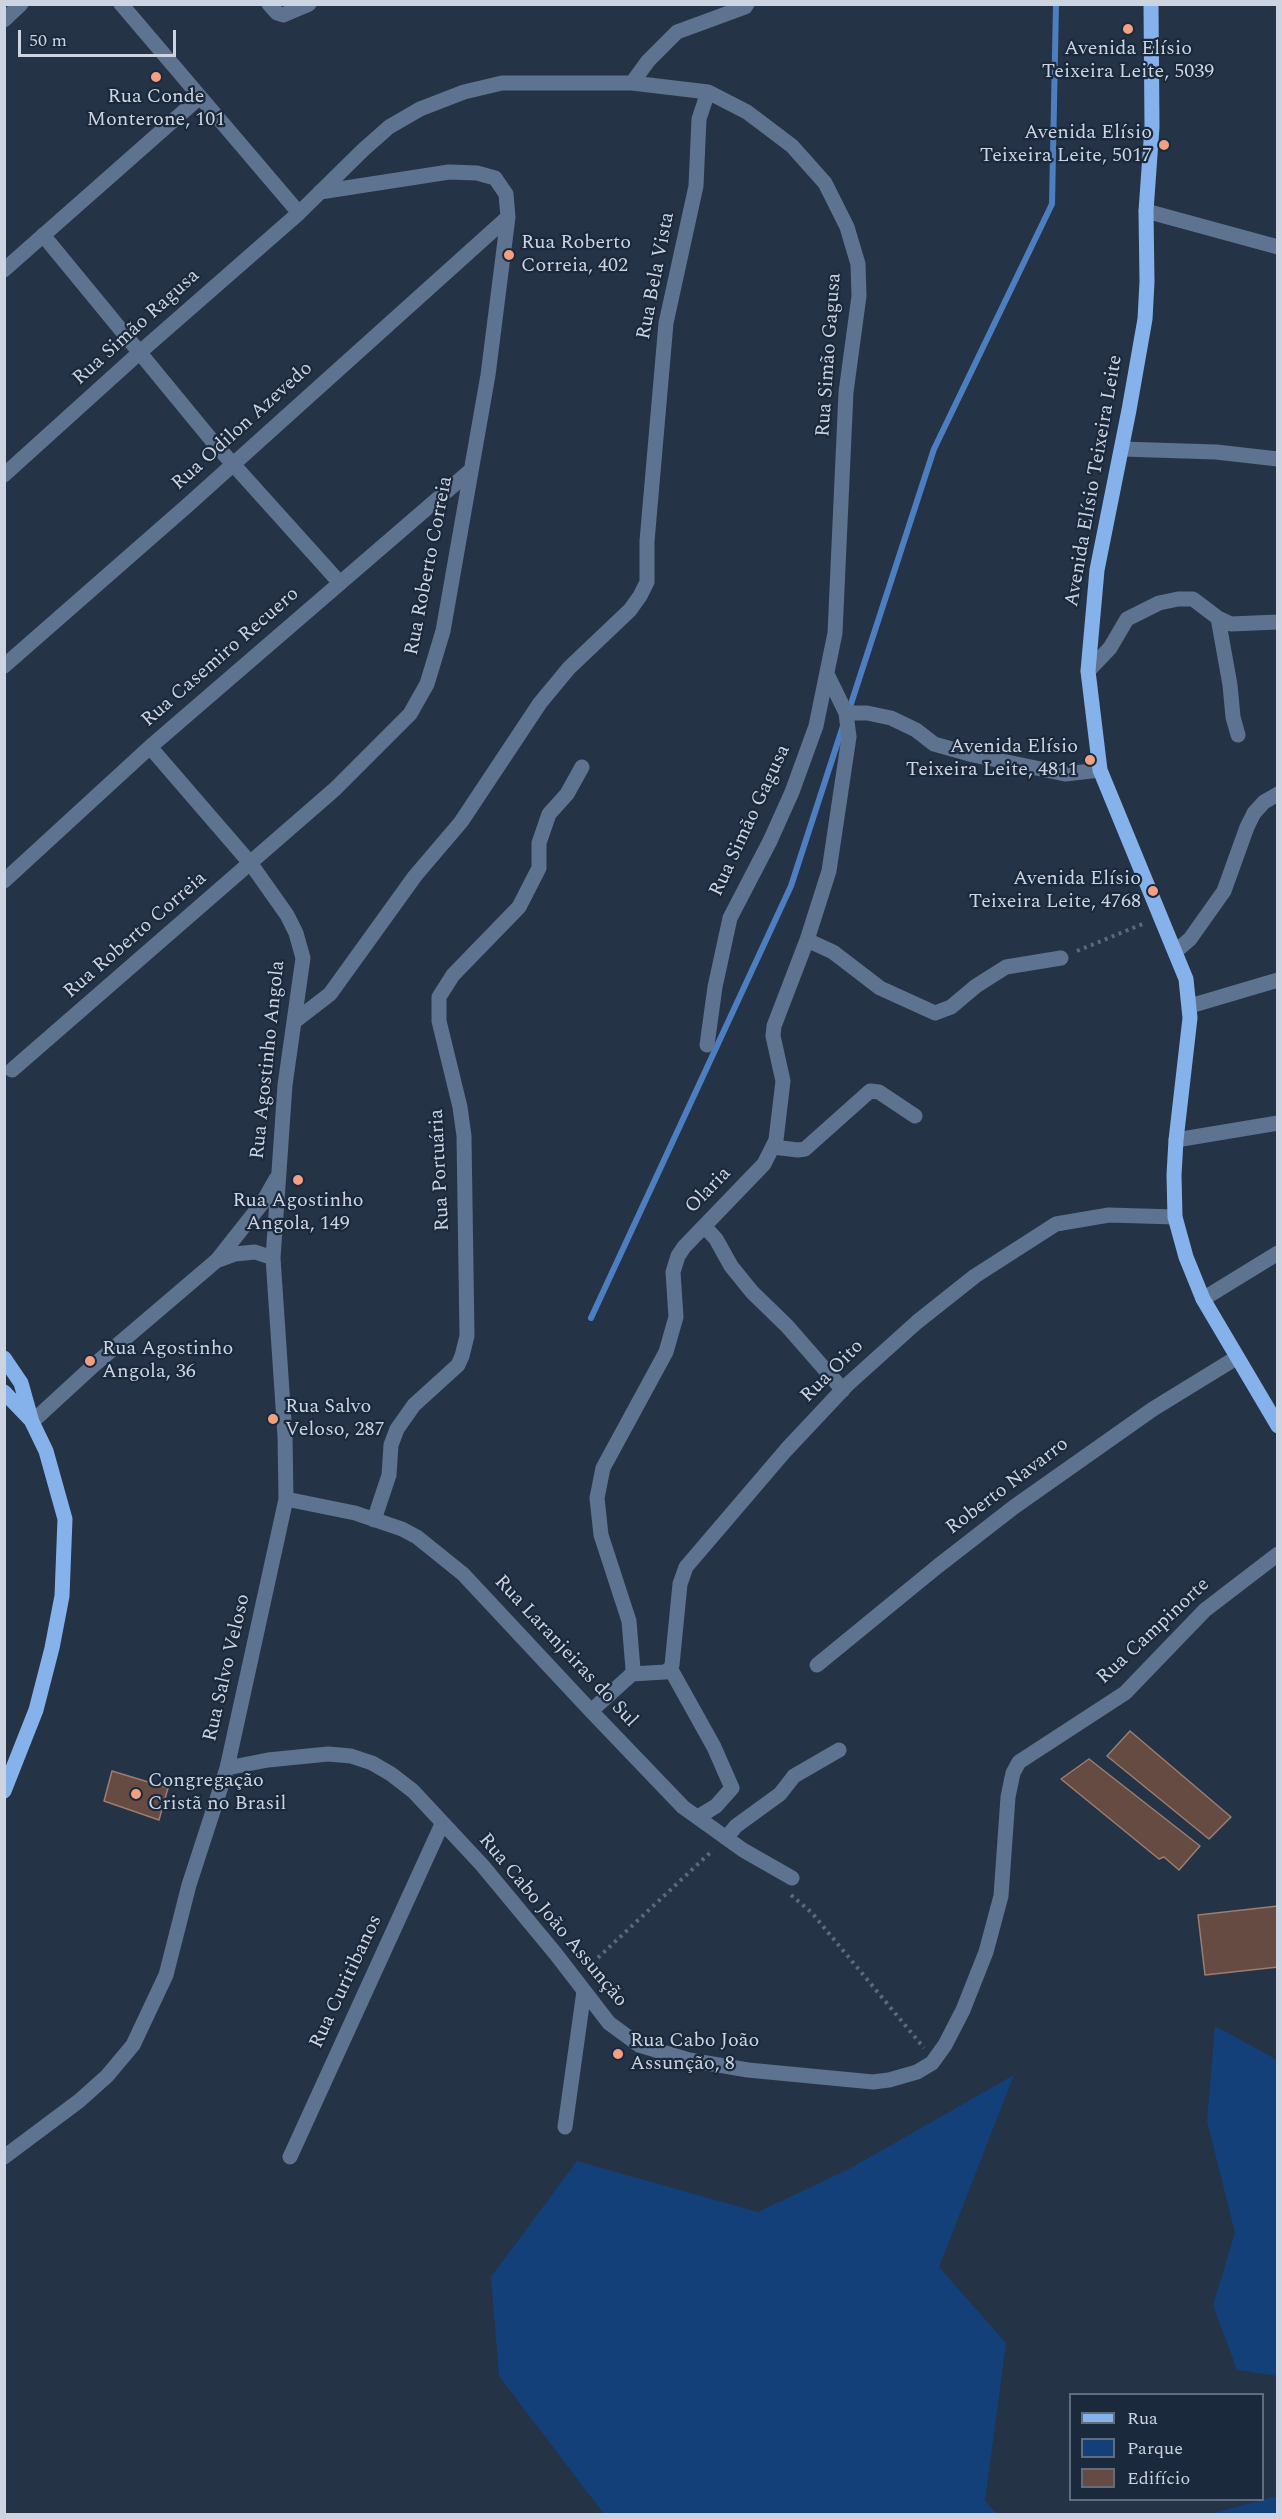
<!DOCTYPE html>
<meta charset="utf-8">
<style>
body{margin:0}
#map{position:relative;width:1282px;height:2519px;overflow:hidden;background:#253347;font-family:Spectral,serif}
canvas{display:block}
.frame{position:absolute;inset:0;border:6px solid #cbd4e0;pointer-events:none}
.legend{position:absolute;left:1069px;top:2393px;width:195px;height:108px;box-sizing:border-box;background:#1b293c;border:2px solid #616d7e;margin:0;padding:8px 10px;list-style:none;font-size:18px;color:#cbd4e0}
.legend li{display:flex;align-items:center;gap:12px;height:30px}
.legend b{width:30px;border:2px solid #616d7e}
.scale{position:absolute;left:18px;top:30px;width:158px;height:27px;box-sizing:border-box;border:3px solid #cbd4e0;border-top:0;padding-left:8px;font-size:18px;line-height:21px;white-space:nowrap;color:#cbd4e0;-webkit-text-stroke:4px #1b293c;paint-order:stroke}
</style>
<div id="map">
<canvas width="1282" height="2519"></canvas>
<div class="frame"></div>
<ul class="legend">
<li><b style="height:8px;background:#86b2ec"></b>Rua</li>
<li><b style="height:16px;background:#134078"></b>Parque</li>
<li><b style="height:16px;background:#664b42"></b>Edifício</li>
</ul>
<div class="scale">50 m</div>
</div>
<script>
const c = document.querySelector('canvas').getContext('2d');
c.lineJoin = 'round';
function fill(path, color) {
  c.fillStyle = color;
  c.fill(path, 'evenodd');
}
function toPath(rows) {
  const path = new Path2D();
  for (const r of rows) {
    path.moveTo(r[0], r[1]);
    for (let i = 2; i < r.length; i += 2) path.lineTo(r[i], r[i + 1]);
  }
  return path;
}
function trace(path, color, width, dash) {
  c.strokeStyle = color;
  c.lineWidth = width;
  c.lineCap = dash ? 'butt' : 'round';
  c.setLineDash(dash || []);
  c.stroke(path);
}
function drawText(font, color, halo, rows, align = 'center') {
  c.font = font + ' Spectral,serif';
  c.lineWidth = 4.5;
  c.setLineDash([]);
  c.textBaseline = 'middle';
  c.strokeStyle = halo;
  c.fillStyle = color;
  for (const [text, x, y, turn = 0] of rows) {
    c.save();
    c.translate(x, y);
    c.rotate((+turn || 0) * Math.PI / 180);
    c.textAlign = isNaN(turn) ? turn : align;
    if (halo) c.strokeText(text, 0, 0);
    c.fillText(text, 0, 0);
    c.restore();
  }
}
fill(toPath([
 [1215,2026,1277,2060,1277,2376,1237,2370,1213,2305,1235,2233,1207,2121],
 [1014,2075,939,2267,1006,2343,985,2501,997,2514,604,2514,499,2376,491,2277,577,2161,758,2212,849,2169],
 [1277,2496,1277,2514,1210,2514]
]), '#134078');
trace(toPath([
 [849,710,934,449,1052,204,1056,4],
 [591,1318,791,886,843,726]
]), '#4d7fc0', 6);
const building = toPath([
 [1130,1731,1231,1817,1209,1839,1107,1756,1130,1731],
 [1089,1759,1200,1846,1179,1870,1164,1857,1159,1859,1061,1779,1089,1759],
 [112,1771,168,1788,159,1820,104,1801,112,1771],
 [1278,1906,1278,1967,1205,1975,1198,1915,1278,1906]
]);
fill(building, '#664b42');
trace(building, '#9b7d72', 1.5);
trace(toPath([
 [1077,951,1145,923],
 [791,1895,812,1913,924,2048],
 [587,1968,713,1850]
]), '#5d697b', 4, [3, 4.5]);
trace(toPath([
 [121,4,299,213],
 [269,4,277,13,283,15,309,4],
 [4,20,21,4],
 [632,83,648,61,677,32,745,7,747,4],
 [1146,211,1278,247],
 [43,235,214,443,340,583],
 [4,270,200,97],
 [1122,449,1216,452,1278,459],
 [4,475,139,353,299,213,363,150,389,127,420,109,464,92,502,83,632,83,708,92,747,112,792,146,825,183,847,227,858,264,859,296,846,392,835,633,816,726,792,792,770,841,730,918,715,987,707,1045],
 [1218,618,1230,685,1233,717,1238,735],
 [4,666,189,504,508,217],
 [1088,671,1110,648,1127,619,1159,603,1178,599,1193,599,1218,618,1231,624,1278,622],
 [846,713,867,713,891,718,916,730,934,744,973,755,1065,774,1100,770],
 [4,881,150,747,470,471],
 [807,940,833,952,880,988,935,1013,951,1007,976,986,1006,967,1061,958],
 [1176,951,1190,939,1224,891,1247,827,1254,813,1264,802,1278,794],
 [1190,1006,1278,980],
 [295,1021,330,994,415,876,461,822,540,703,569,668,630,610,640,596,647,582,647,541,666,323,696,186,699,119,708,92],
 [12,1070,335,789,410,714,427,684,443,631,488,375,508,217,506,194,495,178,477,173,449,172,320,192],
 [1176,1140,1278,1123],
 [773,1147,798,1150,805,1149,870,1091,879,1092,915,1116],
 [705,1227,716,1239,731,1266,752,1292,787,1326,843,1390],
 [218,1259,263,1202,276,1179],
 [1203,1299,1278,1253],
 [32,1422,94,1365,216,1261,235,1254,255,1252,273,1258],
 [286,1499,355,1513,402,1529,417,1537,463,1574,591,1711,683,1807,743,1850,792,1878],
 [374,1520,389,1475,391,1445,397,1429,414,1405,458,1365,462,1356,467,1336,464,1136,460,1107,439,1021,439,997,453,975,519,907,539,868,539,843,549,814,567,794,582,767],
 [817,1665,938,1566,1014,1507,1153,1409,1236,1358],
 [670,1668,714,1747,732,1788,716,1806,698,1817],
 [632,1674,665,1672,670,1669,672,1665,680,1584,686,1567,786,1450,847,1385,917,1322,975,1276,1056,1224,1109,1215,1175,1217],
 [591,1711,632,1674,633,1669,629,1621,601,1535,597,1498,603,1468,666,1352,676,1317,673,1272,678,1256,684,1247,764,1164,776,1140,783,1081,773,1036,774,1026,807,940,829,871,849,737,846,713,828,676],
 [227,1768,268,1760,328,1754,351,1756,372,1763,391,1774,413,1791,482,1865,555,1953,609,2023,639,2045,689,2060,748,2070,873,2082,889,2080,917,2072,932,2063,945,2045,963,2010,986,1952,1001,1896,1008,1797,1013,1773,1019,1762,1125,1693,1205,1610,1278,1554],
 [726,1838,736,1826,780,1794,794,1776,839,1750],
 [565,2127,584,1991],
 [4,2157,79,2101,107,2076,133,2045,166,1975,189,1885,227,1768,286,1499,285,1436,273,1258,285,1085,303,958,296,933,287,915,251,864,150,747],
 [290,2157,442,1824]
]), '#5e738f', 15);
trace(toPath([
 [1151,4,1152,127,1146,211,1147,282,1145,319,1129,410,1097,570,1088,671,1100,770,1186,979,1190,1018,1176,1140,1174,1175,1175,1217,1186,1257,1203,1299,1278,1426],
 [4,1358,21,1383,32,1422,46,1451,65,1519,62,1596,52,1648,36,1710,4,1791],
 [4,1392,30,1419]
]), '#86b2ec', 15);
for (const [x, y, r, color] of [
 [1128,29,6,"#f2a081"],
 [156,77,6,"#f2a081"],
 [1164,145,6,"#f2a081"],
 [509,255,6,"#f2a081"],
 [1090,760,6,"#f2a081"],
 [1153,891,6,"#f2a081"],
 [298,1180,6,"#f2a081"],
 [90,1361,6,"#f2a081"],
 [273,1419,6,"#f2a081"],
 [136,1794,6,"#f2a081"],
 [618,2054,6,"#f2a081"]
]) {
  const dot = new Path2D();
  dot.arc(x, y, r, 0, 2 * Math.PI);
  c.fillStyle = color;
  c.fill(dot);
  trace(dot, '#1b293c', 2);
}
drawText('20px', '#cbd4e0', '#1b293c', [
 ["Avenida Elísio",1128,50,"center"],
 ["Teixeira Leite, 5039",1128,73,"center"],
 ["Rua Conde",156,98,"center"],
 ["Monterone, 101",156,121,"center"],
 ["Avenida Elísio",1152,134,"right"],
 ["Teixeira Leite, 5017",1152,157,"right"],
 ["Rua Roberto",521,244],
 ["Correia, 402",521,267],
 ["Avenida Elísio",1078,748,"right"],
 ["Teixeira Leite, 4811",1078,771,"right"],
 ["Avenida Elísio",1141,880,"right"],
 ["Teixeira Leite, 4768",1141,903,"right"],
 ["Rua Agostinho",298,1202,"center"],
 ["Angola, 149",298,1225,"center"],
 ["Rua Agostinho",102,1350],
 ["Angola, 36",102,1373],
 ["Rua Salvo",285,1408],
 ["Veloso, 287",285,1431],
 ["Congregação",148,1782],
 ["Cristã no Brasil",148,1805],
 ["Rua Cabo João",630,2042],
 ["Assunção, 8",630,2065]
], 'left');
drawText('20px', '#cbd4e0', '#1b293c', [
 ["Rua Bela Vista",657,276,-79],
 ["Rua Simão Ragusa",137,328,-42],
 ["Rua Simão Gagusa",830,355,-86],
 ["Rua Odilon Azevedo",243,427,-42],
 ["Avenida Elísio Teixeira Leite",1095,481,-80],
 ["Rua Roberto Correia",430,566,-79],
 ["Rua Casemiro Recuero",221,658,-41],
 ["Rua Simão Gagusa",751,821,-65],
 ["Rua Roberto Correia",136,936,-41],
 ["Rua Agostinho Angola",269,1060,-84],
 ["Rua Portuária",441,1170,-93],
 ["Olaria",709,1191,-46],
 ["Rua Oito",833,1372,-45],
 ["Roberto Navarro",1008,1487,-37],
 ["Rua Campinorte",1154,1632,-43],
 ["Rua Laranjeiras do Sul",565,1652,47],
 ["Rua Salvo Veloso",228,1668,-77],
 ["Rua Cabo João Assunção",552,1921,50],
 ["Rua Curitibanos",347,1982,-65]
]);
</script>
